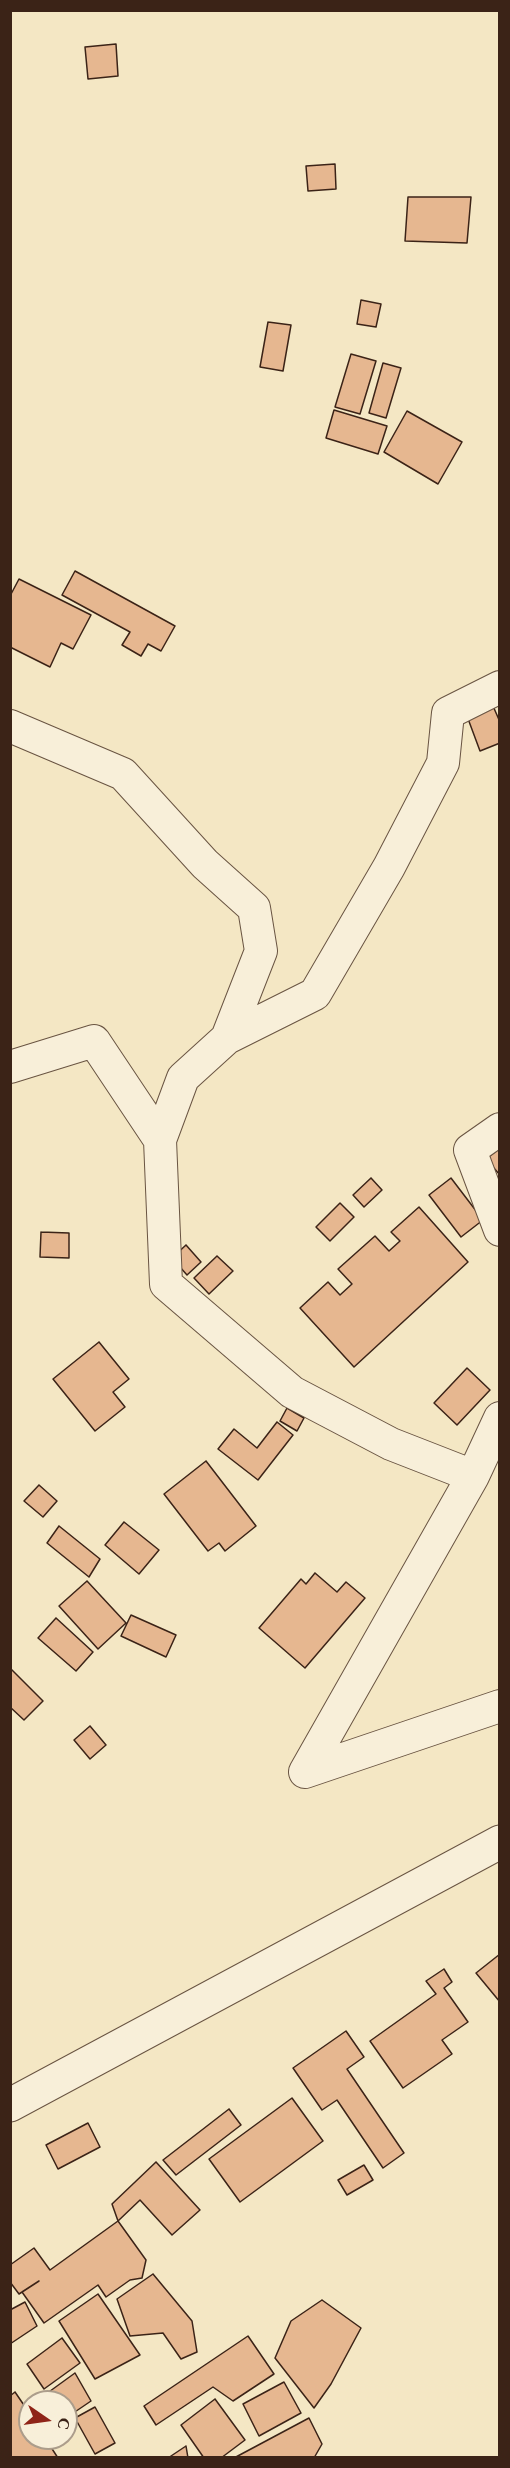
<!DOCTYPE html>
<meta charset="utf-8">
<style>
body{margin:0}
#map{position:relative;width:510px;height:2468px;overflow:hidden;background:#f4e7c4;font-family:"EB Garamond",serif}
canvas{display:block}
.frame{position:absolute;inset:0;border:12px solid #3b2317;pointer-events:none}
.north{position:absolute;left:18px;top:2390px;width:60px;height:60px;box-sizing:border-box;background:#f8efd9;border:2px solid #ac9d8b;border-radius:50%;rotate:103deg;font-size:16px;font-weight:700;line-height:24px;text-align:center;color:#3b2317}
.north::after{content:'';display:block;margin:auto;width:21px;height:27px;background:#8f2418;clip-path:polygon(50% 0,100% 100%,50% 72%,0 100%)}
</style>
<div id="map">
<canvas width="510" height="2468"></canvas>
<div class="frame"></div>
<div class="north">С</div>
</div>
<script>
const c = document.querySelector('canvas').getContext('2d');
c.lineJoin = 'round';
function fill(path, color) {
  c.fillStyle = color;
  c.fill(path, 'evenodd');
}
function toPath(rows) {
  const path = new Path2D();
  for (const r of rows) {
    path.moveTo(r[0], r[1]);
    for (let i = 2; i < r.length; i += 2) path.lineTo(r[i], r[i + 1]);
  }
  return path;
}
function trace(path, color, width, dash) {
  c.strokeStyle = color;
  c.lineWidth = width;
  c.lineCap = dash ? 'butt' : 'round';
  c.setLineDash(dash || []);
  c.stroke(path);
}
const building = toPath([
 [116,44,118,76,88,79,85,47,116,44],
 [335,164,336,189,308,191,306,166,335,164],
 [408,197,471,197,467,243,405,241,408,197],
 [361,300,381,304,376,327,357,324,361,300],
 [268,322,291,325,283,371,260,367,268,322],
 [351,354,376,361,360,414,335,407,351,354],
 [383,363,401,368,386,418,369,413,383,363],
 [334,410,387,426,378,454,326,438,334,410],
 [407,411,462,442,438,484,384,452,407,411],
 [75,571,175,626,161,651,148,644,141,656,122,645,130,632,62,595,75,571],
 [19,579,91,615,73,649,61,643,50,667,10,647,10,596,19,579],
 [493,706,500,722,500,743,480,751,467,716,493,706],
 [500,1148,500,1175,486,1159,500,1148],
 [371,1178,382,1190,364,1207,353,1195,371,1178],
 [451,1178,483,1220,461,1237,429,1195,451,1178],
 [340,1203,354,1217,330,1241,316,1227,340,1203],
 [419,1207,468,1262,354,1367,300,1308,328,1282,340,1295,352,1284,338,1269,375,1236,389,1251,400,1241,391,1232,419,1207],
 [41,1232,69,1233,69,1258,40,1257,41,1232],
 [186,1245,201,1262,187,1275,172,1258,186,1245],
 [217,1256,233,1271,209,1294,194,1278,217,1256],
 [99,1342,129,1379,113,1392,125,1407,95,1431,53,1379,99,1342],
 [467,1368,490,1390,457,1425,434,1403,467,1368],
 [287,1408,304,1418,297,1431,280,1421,287,1408],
 [277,1422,293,1435,258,1480,218,1449,234,1429,257,1448,277,1422],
 [206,1461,256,1526,225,1551,219,1543,208,1551,164,1494,206,1461],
 [39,1485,57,1501,43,1517,24,1501,39,1485],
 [124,1522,159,1550,139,1574,105,1545,124,1522],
 [59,1526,100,1559,89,1577,47,1543,59,1526],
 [315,1573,337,1592,346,1582,365,1598,305,1668,259,1628,301,1579,306,1584,315,1573],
 [87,1581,126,1623,98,1649,59,1606,87,1581],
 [131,1615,176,1635,166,1657,121,1636,131,1615],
 [56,1618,93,1652,76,1671,38,1638,56,1618],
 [10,1668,43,1701,24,1720,10,1707,10,1668],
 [90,1726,106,1745,90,1759,74,1740,90,1726],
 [500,1954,500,2002,476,1973,500,1954],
 [444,1969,452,1982,444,1988,468,2022,442,2040,452,2054,403,2088,370,2041,436,1994,426,1981,444,1969],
 [346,2031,364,2057,347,2069,404,2153,383,2168,337,2100,322,2110,293,2068,346,2031],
 [292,2098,323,2141,240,2202,209,2159,292,2098],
 [229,2109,241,2125,176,2175,163,2160,229,2109],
 [88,2123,100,2147,58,2169,46,2145,88,2123],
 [156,2162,200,2210,172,2235,140,2200,118,2221,112,2204,156,2162],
 [364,2165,373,2180,347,2195,338,2180,364,2165],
 [118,2221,146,2260,142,2278,130,2280,106,2297,98,2285,44,2323,22,2292,39,2281,19,2294,10,2282,10,2265,34,2248,50,2270,118,2221],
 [153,2274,192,2321,197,2352,181,2359,163,2333,130,2336,117,2299,153,2274],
 [98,2294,140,2355,95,2379,59,2321,98,2294],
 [322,2300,361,2328,331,2384,314,2408,275,2358,291,2321,322,2300],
 [25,2302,37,2326,10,2344,10,2310,25,2302],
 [248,2336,274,2374,233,2401,213,2387,156,2425,144,2406,248,2336],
 [62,2338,80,2363,44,2389,27,2364,62,2338],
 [75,2373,91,2401,66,2418,66,2402,51,2402,46,2394,75,2373],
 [284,2382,301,2413,259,2436,243,2404,284,2382],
 [15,2392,30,2414,30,2438,45,2438,58,2458,10,2458,10,2396,15,2392],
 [215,2399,245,2440,221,2458,204,2458,181,2425,215,2399],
 [95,2407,115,2443,95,2454,75,2418,95,2407],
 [309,2418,322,2444,314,2458,234,2458,309,2418],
 [186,2446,188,2458,168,2458,186,2446]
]);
fill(building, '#e6b790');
trace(building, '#3b2317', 1.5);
const minor = toPath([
 [500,687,448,713,443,763,389,867,315,994,227,1038,183,1078,160,1140,166,1284,292,1392,391,1444,473,1476,500,1418],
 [10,726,123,774,205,864,254,908,261,951,227,1038],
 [10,1067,94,1041,160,1140],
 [500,1129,470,1150,500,1230],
 [473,1476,305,1772,500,1706]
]);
const tertiary = toPath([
 [10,2105,500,1842]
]);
trace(minor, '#695442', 34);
trace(tertiary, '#695442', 35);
trace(minor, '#f8efd9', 32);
trace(tertiary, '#f8efd9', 33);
</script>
